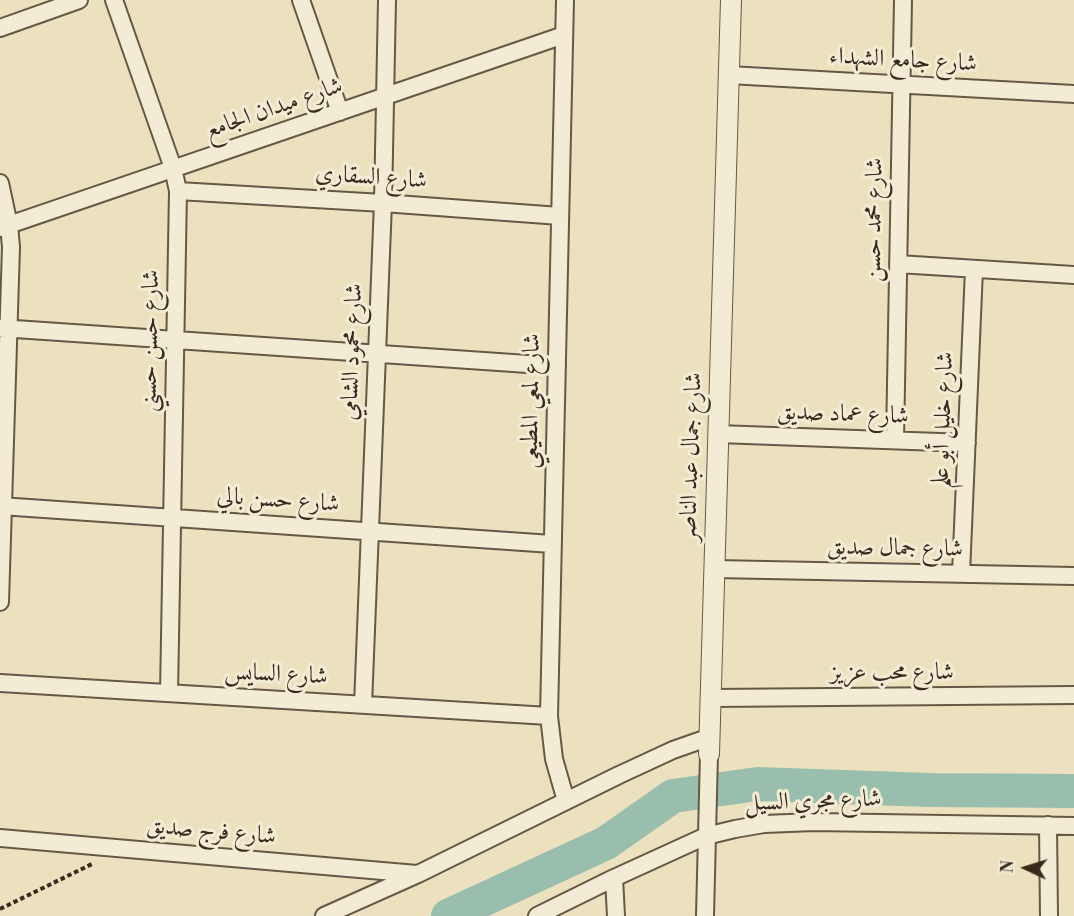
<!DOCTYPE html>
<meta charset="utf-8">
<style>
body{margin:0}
#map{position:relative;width:1074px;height:916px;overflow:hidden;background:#ebe1bf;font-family:"Libre Bodoni",serif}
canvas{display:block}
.north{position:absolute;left:996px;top:838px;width:60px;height:60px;-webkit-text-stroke:4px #f2ecd5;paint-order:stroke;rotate:274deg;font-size:16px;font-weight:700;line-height:24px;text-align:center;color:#392a1d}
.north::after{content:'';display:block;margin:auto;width:21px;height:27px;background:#392a1d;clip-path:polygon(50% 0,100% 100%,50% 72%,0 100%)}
</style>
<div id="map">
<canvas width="1074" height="916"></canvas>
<div class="north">N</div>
</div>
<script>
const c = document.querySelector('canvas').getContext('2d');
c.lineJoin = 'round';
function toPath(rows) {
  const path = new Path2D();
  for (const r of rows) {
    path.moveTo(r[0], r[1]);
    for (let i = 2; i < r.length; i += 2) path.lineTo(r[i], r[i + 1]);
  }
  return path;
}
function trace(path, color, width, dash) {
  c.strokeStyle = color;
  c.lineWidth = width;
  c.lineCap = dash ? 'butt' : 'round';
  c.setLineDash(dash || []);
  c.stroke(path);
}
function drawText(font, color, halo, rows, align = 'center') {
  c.font = font + ' "Libre Bodoni",Amiri,serif';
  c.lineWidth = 6;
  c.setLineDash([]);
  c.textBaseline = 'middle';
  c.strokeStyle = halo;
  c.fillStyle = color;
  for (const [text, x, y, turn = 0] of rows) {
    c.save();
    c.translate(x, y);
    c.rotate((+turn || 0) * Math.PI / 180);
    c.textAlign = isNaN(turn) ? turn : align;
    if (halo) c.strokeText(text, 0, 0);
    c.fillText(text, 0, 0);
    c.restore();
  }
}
trace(toPath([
 [448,916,606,843,673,796,757,784,930,790,1074,791]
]), '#99beae', 34);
const minor = toPath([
 [114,0,173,168,178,191,169,693],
 [301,0,340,112],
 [565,0,549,716,554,759,566,801],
 [0,28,79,0],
 [729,75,1074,94],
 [0,183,9,225,11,247,0,602],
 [178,191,383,203,560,216],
 [0,228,564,35],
 [898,264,1074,275],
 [0,328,557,366],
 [718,434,967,443],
 [895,440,903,0],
 [0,506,552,544],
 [715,569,1074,576],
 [961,574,974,269],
 [0,683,549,716],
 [711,698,1074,695],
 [363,705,383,203,387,0],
 [1048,825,1049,916],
 [0,838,417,874],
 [614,878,616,916],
 [324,916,418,874,619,775,673,750,710,737],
 [537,916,614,878,706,836,735,829,764,824,814,822,1074,826],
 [705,916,709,754]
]);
const tertiary = toPath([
 [709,754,731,0]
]);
trace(minor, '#665846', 20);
trace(tertiary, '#665846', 22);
trace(toPath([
 [0,909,94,863]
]), '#392a1d', 4, [4.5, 3]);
trace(minor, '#f2ecd5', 16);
trace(tertiary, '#f2ecd5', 20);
drawText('24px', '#392a1d', '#f2ecd5', [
 ["شارع جامع الشهداء",903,61,3],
 ["شارع ميدان الجامع",274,109,-19],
 ["شارع السقاري",371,178,4],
 ["شارع محمد حسن",875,220,-89],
 ["شارع حسن حسني",151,341,-89],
 ["شارع محمود الشامي",353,352,-88],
 ["شارع لمعي المطيعي",532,401,-89],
 ["شارع عماد صديق",843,415,2],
 ["شارع خليل أبو علم",944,420,-88],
 ["شارع جمال عبد الناصر",692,457,-88],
 ["شارع حسن بالي",278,501,4],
 ["شارع جمال صديق",895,549,1],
 ["شارع محب عزيز",892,673],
 ["شارع السايس",276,675,3],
 ["شارع مجري السيل",813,802,-2],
 ["شارع فرج صديق",211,832,5]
]);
</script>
